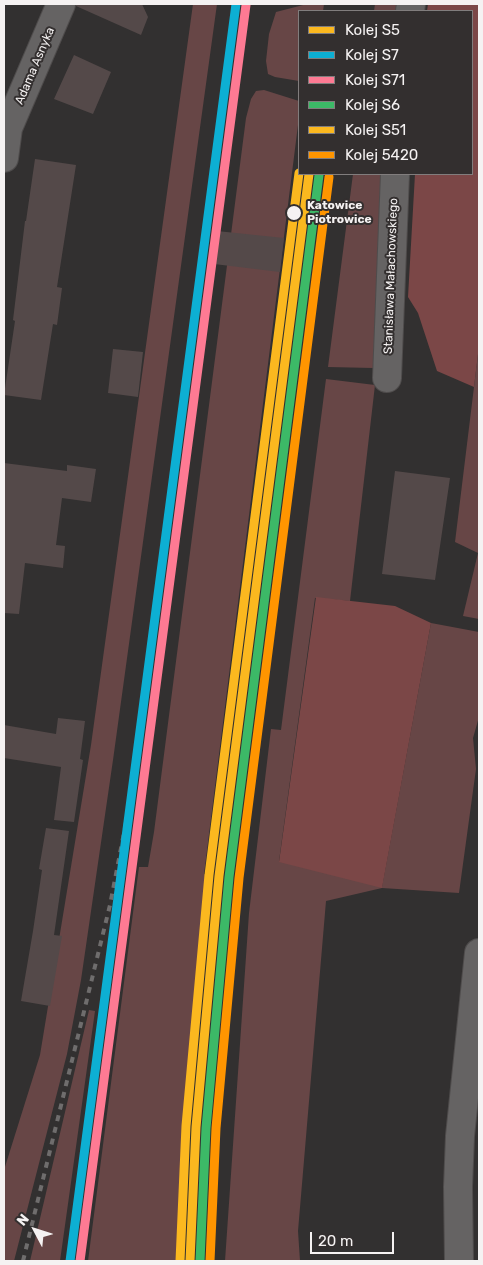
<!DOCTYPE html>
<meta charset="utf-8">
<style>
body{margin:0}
#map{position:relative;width:483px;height:1265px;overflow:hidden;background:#323030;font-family:Rubik,sans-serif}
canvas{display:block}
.frame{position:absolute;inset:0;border:5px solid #f5f2f2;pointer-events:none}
.legend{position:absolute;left:298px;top:10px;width:175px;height:165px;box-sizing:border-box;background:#332f2f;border:1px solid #817d7d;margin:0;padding:6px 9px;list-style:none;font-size:15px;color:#f5f2f2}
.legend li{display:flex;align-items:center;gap:10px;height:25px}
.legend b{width:25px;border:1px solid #817d7d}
.north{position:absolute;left:10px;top:1205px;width:50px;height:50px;-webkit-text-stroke:4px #332f2f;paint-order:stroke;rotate:310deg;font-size:14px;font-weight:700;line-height:20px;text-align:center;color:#f5f2f2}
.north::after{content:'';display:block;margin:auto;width:18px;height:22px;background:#f5f2f2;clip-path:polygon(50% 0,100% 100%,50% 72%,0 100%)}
.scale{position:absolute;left:310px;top:1232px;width:84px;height:22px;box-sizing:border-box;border:2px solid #f5f2f2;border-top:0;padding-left:6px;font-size:15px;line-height:18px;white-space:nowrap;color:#f5f2f2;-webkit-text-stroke:4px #332f2f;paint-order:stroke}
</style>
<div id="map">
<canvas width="483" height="1265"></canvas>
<div class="frame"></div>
<ul class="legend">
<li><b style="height:6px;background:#fbb81f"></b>Kolej S5</li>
<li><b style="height:6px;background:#0dafd3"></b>Kolej S7</li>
<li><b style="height:6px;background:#fe7a93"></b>Kolej S71</li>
<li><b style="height:6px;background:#3cb967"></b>Kolej S6</li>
<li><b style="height:6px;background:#fbb81f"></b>Kolej S51</li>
<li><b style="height:6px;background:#ff9500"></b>Kolej 5420</li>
</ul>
<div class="north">N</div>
<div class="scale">20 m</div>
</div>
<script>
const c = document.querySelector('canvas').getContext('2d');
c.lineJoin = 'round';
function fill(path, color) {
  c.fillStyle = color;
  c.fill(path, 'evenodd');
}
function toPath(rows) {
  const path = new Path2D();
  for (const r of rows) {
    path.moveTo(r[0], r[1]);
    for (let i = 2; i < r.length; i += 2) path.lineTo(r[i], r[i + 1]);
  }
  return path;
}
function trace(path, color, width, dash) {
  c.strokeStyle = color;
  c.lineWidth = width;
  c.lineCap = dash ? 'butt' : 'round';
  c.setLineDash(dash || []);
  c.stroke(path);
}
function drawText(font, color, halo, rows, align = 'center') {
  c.font = font + ' Rubik,sans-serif';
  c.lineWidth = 4;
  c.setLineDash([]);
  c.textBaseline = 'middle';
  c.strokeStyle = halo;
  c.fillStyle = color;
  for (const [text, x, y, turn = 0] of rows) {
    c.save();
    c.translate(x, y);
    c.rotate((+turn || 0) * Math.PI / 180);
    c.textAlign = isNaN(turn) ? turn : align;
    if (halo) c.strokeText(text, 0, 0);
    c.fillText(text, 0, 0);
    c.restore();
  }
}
fill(toPath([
 [193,4,217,4,113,760,81,980,67,1054,14,1261,4,1261,4,1170,40,1055,91,745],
 [307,4,324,4,323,11,299,11,299,81,275,77,268,74,266,61,269,34,276,12],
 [375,4,401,4,400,11,374,11],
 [264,90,299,101,299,117,204,874,208,875,207,891,191,1063,177,1261,88,1261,137,882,139,867,148,867,154,832,246,118,251,99,256,91],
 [353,174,386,174,383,294,373,368,328,367],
 [479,346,479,619,463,616,478,553,455,542],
 [326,379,375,385,350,601,315,598,279,861,382,887,431,623,479,632,479,717,473,738,476,769,459,893,382,888,326,901,298,1231,300,1261,225,1261,249,913,271,729,281,730],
 [89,1010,95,1011,60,1261,30,1261]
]), '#674646');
fill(toPath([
 [428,4,479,4,479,346,474,387,437,371,418,313,408,297,415,174,472,174,472,11,427,11],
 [316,597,395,606,431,623,382,888,279,862]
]), '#7b4747');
fill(toPath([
 [76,4,142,4,148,17,141,35,76,6],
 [74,55,111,72,93,114,54,99],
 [35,159,76,165,57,287,62,288,57,325,53,324,41,400,4,395,15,321,13,320,25,221,26,221],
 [217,231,284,238,280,272,214,264],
 [113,349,143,352,138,397,108,393],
 [4,463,67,471,67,465,96,469,91,502,62,498,56,545,65,546,63,568,25,563,19,614,4,613],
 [395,471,450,478,435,580,382,574],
 [58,718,85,721,80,759,83,760,74,822,54,820,61,767,4,758,4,725,56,734],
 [46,828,69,831,54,935,62,936,50,1006,21,1001,33,931,42,870,39,869]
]), '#544949');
const minor = toPath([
 [410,11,411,4],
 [4,158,8,128,61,4],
 [387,378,395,174],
 [459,1261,458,1187,460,1136,479,953]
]);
trace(minor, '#4f4c4c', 30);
trace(minor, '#656363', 28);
trace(toPath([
 [23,1261,110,905,134,781]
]), '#6f6d6d', 4, [6, 6]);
trace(toPath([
 [190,1261,196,1127,219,876,309,174]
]), '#fbb81f', 9);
trace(toPath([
 [70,1261,236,4]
]), '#0dafd3', 9);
trace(toPath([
 [80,1261,246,5]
]), '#fe7a93', 9);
trace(toPath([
 [200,1261,206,1128,229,877,319,175]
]), '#3cb967', 9);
trace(toPath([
 [180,1261,186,1126,209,875,299,173]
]), '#fbb81f', 9);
trace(toPath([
 [210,1261,216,1128,239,878,329,177]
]), '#ff9500', 9);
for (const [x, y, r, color] of [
 [294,213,8,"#f5f2f2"]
]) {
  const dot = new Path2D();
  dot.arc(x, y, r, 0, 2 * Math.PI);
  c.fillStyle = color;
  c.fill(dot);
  trace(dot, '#332f2f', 2);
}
drawText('12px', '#f5f2f2', '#332f2f', [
 ["Adama Asnyka",35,66,-67],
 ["Stanisława Małachowskiego",391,276,-88]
]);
drawText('bold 12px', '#f5f2f2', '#332f2f', [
 ["Katowice",307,206],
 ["Piotrowice",307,220]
], 'left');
</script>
